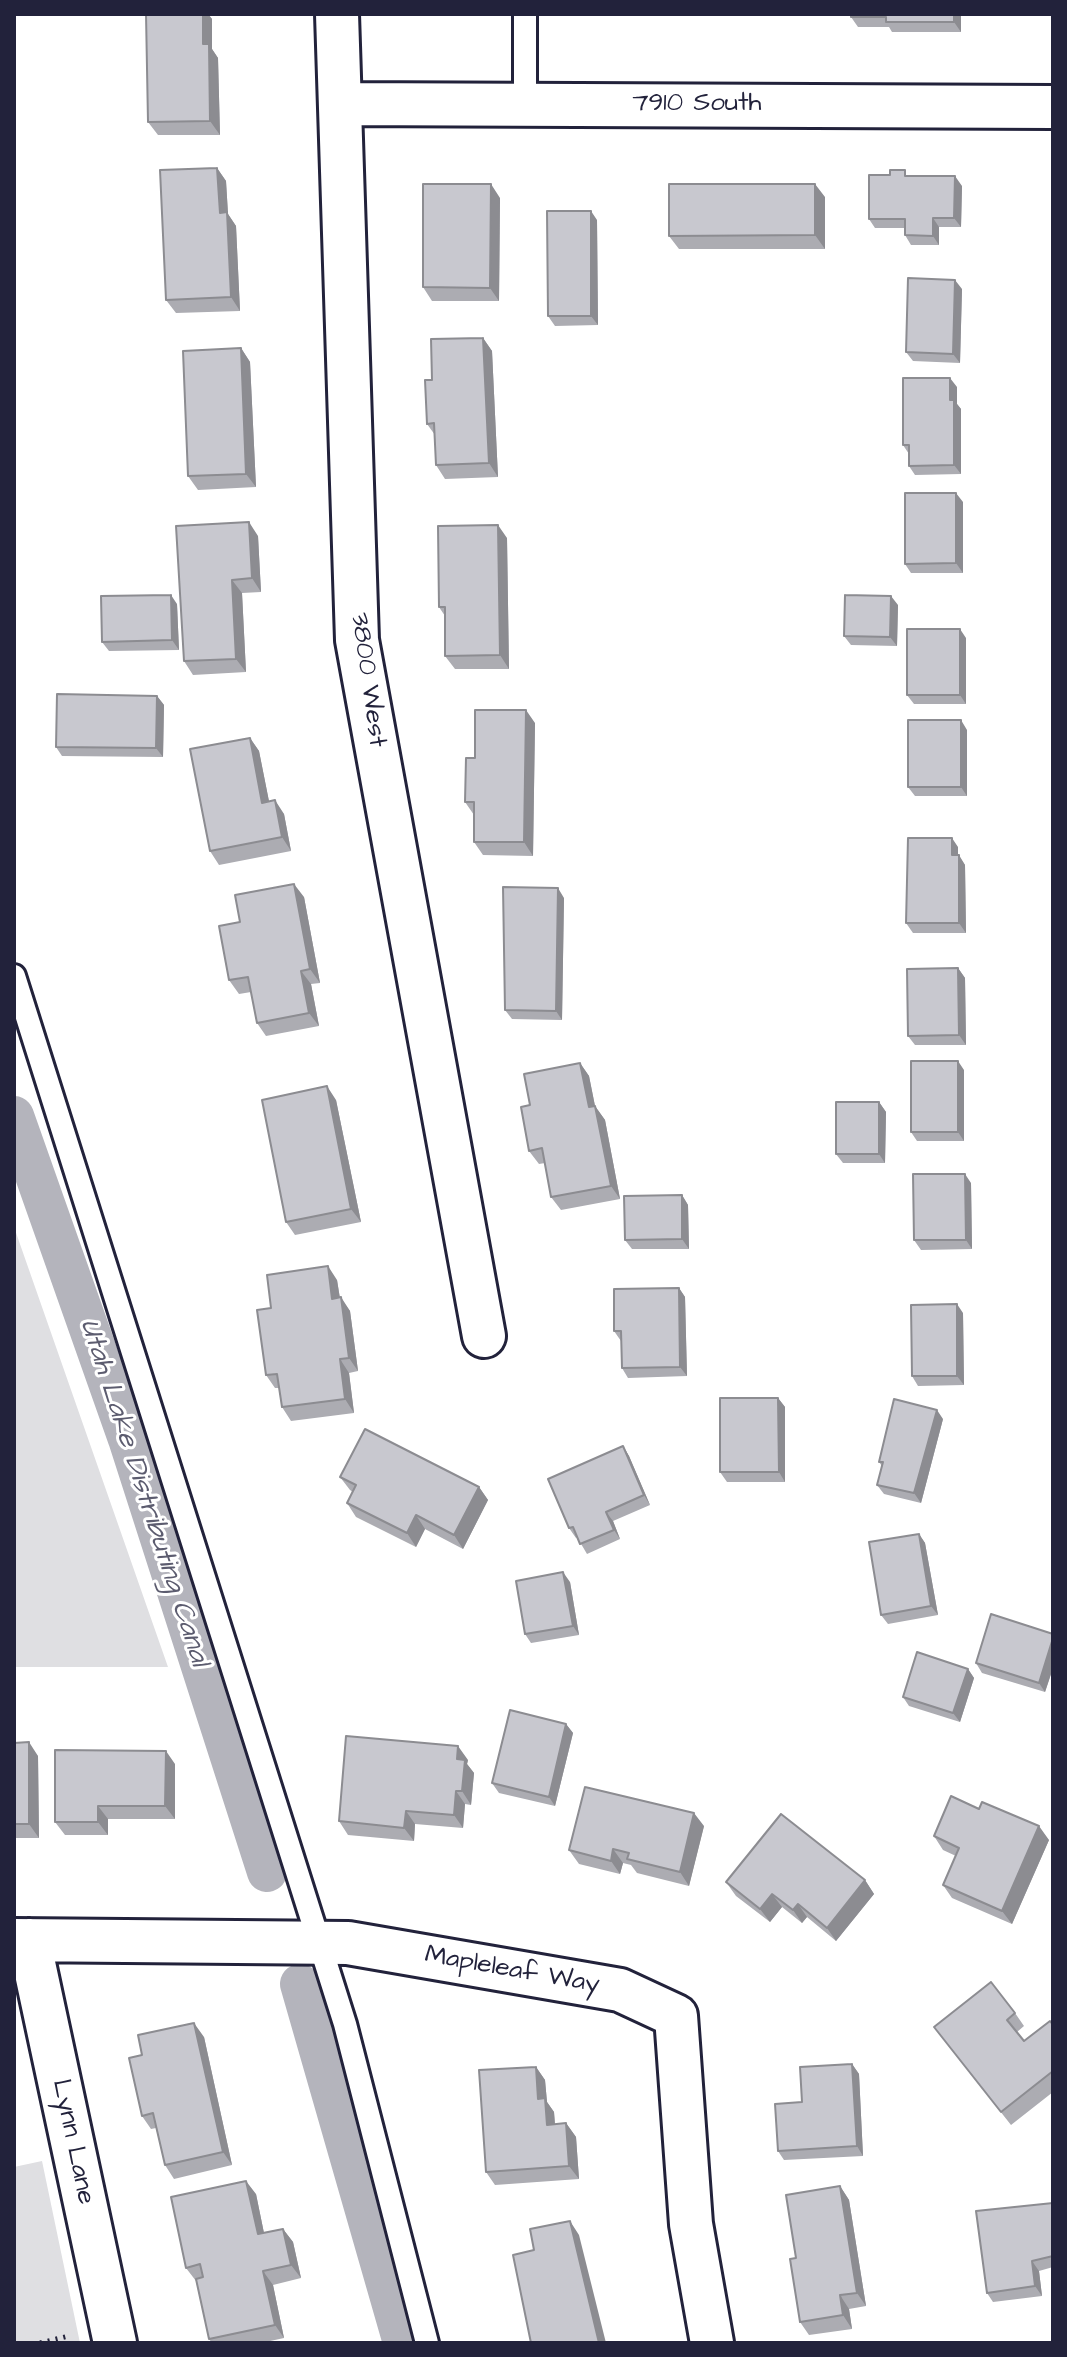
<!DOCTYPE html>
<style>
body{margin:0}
#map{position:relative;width:1067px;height:2357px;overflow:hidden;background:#fff;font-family:"Architects Daughter",sans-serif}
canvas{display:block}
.frame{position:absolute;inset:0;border:16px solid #22223b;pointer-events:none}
</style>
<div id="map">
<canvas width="1067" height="2357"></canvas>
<div class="frame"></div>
</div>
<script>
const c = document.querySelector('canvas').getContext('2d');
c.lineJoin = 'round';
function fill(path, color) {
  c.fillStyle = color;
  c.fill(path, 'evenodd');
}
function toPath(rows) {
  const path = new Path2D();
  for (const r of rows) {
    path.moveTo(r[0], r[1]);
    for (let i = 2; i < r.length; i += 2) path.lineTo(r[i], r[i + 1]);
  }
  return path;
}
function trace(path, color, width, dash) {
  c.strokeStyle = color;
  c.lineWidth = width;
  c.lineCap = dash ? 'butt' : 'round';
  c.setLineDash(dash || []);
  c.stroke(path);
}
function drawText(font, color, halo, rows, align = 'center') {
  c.font = font + ' "Architects Daughter",sans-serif';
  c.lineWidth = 6;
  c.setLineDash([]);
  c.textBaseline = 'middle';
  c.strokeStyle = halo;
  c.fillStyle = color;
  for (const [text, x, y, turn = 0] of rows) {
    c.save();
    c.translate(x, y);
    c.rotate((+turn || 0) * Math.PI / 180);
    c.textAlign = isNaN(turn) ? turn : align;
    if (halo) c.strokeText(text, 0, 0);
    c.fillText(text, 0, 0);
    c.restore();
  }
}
fill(toPath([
 [14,1227,168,1667,14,1667],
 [42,2161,80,2343,14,2343,14,2167]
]), '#dfdfe2');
trace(toPath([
 [14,1116,128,1439,267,1872],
 [300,1984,403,2343]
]), '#b4b4bc', 40);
const service = toPath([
 [525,14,525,105],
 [14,976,345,2024,427,2343]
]);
const minor = toPath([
 [337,14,357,640,484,1336],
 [340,104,1053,107],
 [14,1940,348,1943,620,1990,676,2016,691,2224,712,2343],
 [29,1940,115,2343]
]);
trace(service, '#22223b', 28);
trace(minor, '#22223b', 48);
trace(toPath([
 [40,2343,69,2336]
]), '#22223b', 5, [2, 6]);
trace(service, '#fff', 22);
trace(minor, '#fff', 42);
fill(toPath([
 [146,14,208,14,212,19,212,49,218,58,220,135,158,135,148,122],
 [961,14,961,32,892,32,889,27,858,27,851,17],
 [217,168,226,181,228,214,236,226,240,311,176,313,166,300],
 [909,176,962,186,961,227,939,227,939,245,911,245,905,235,905,228,875,228,869,219],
 [825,197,825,249,679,249,669,236],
 [500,198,499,301,432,301,423,287],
 [597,220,598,325,555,326,548,316],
 [962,289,960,363,913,361,906,352],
 [483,338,492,351,498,477,445,479,436,465,435,435,427,424,432,380],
 [241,348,250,362,256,487,198,490,188,476],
 [957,387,957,404,961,409,961,474,915,475,909,466,909,454,903,445],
 [963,502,963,573,911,573,905,564],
 [258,536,261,592,242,593,246,672,193,675,184,661],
 [507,538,509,669,455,669,445,656,445,616,439,607],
 [177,604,179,650,109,651,102,642],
 [898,605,897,646,851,645,844,636],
 [966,638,966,704,914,704,907,695],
 [157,696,164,705,163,757,62,756,56,747],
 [535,723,533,856,483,855,474,842,474,815,465,802,475,758],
 [967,730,967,796,915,796,908,787],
 [250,738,259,751,269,802,284,814,291,851,219,865,210,851],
 [958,847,958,855,965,865,966,933,913,933,906,923],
 [304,897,320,983,311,984,319,1026,266,1036,257,1023,251,992,239,994,229,980,240,922],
 [564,898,562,1020,512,1019,505,1010],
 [958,968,965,978,966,1045,915,1045,908,1036],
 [580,1063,589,1076,595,1106,605,1120,620,1199,561,1210,551,1197,545,1163,539,1164,529,1151,530,1105],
 [964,1070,964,1141,917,1141,911,1132],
 [336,1100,361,1222,295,1235,286,1222],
 [879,1102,886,1112,885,1163,843,1163,836,1154],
 [971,1183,972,1249,921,1250,914,1240],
 [682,1195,688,1205,689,1249,632,1249,625,1240],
 [337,1280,340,1298,350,1311,358,1371,349,1373,354,1413,291,1421,282,1407,279,1388,275,1388,266,1375,271,1308],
 [679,1288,685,1297,687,1376,628,1378,622,1368,621,1341,614,1331],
 [963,1313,964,1385,918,1386,912,1376],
 [778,1398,785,1407,785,1482,727,1482,720,1472],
 [943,1419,921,1503,884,1494,877,1485,882,1466,879,1462],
 [623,1446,629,1456,650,1505,613,1521,620,1539,587,1554,577,1537,576,1538,569,1528],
 [340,1477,479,1487,488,1500,463,1549,425,1529,416,1547,356,1517,347,1503,353,1492,350,1490],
 [919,1534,925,1543,938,1615,888,1624,881,1615],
 [570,1582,579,1635,531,1643,525,1634],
 [1053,1634,1053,1668,1045,1692,982,1673,976,1663],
 [968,1669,974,1678,960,1722,909,1706,903,1697],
 [566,1724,573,1733,555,1806,499,1793,492,1783],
 [14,1743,38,1756,39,1838,14,1838],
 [468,1760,467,1764,474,1773,471,1805,465,1804,463,1828,415,1824,414,1841,348,1835,339,1821],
 [175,1764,175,1819,108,1819,108,1835,65,1835,55,1822],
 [979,1809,1049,1840,1012,1924,952,1898,943,1885,956,1856,943,1850,934,1836],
 [704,1826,689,1886,637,1873,631,1865,623,1863,620,1874,579,1864,569,1850],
 [865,1880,874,1894,836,1941,807,1917,802,1923,782,1907,770,1922,736,1896,726,1882],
 [1015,2013,1024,2026,1017,2032,1024,2041,1053,2025,1053,2092,1011,2125,934,2027],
 [204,2037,232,2165,174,2179,165,2165,156,2128,151,2129,142,2116],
 [852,2064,859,2074,863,2156,784,2160,778,2151,802,2102],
 [536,2067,545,2080,547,2102,554,2112,555,2124,566,2123,576,2137,579,2179,495,2185,486,2172],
 [840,2186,849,2200,866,2306,849,2309,852,2329,809,2335,800,2322,796,2258],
 [256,2194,264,2233,283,2229,293,2242,301,2278,273,2285,284,2338,261,2343,212,2343,209,2339,196,2281,186,2268],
 [1053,2203,1053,2267,1039,2271,1042,2296,993,2302,987,2293]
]), '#acacb2');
fill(toPath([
 [203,14,208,14,212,19,212,49,218,58,220,135,210,121,203,44],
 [954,14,961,14,961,32,954,22],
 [217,168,226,181,228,214,236,226,240,311,231,297,220,213],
 [955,176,962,186,961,227,954,218],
 [491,184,500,198,499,301,490,288],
 [815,184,825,197,825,249,815,235],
 [591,211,597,220,598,325,591,316],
 [933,218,939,227,939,245,933,236],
 [955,280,962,289,960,363,953,354],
 [483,338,492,351,498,477,489,463],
 [241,348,250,362,256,487,246,474],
 [950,378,957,387,957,404,961,409,961,474,954,465],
 [956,493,963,502,963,573,956,563],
 [249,522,258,536,261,592,252,578],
 [498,525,507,538,509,669,500,655],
 [232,580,242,593,246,672,236,659],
 [171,595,177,604,179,650,172,640],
 [891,596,898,605,897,646,890,637],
 [960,629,966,638,966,704,960,695],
 [157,696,164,705,163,757,156,748],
 [526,710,535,723,533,856,524,842],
 [961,720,967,730,967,796,961,787],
 [250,738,259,751,272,816,262,803],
 [275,800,284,814,291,851,282,837],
 [952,838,958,847,958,865,952,855],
 [959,855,965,865,966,933,959,923],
 [294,884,304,897,320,983,310,969],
 [558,888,564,898,562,1020,556,1011],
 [958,968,965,978,966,1045,959,1035],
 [301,971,311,984,319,1026,309,1013],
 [958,1061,964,1070,964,1141,958,1132],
 [580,1063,589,1076,598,1121,589,1107],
 [327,1086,336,1100,361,1222,351,1209],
 [879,1102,886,1112,885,1163,879,1154],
 [595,1106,605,1120,620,1199,611,1186],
 [965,1174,971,1183,972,1249,966,1240],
 [682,1195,688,1205,689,1249,682,1239],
 [328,1266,337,1280,342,1312,332,1299],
 [679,1288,685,1297,687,1376,680,1367],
 [341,1297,350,1311,358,1371,349,1358],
 [957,1304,963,1313,964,1385,957,1376],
 [340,1359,349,1373,354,1413,345,1399],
 [778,1398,785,1407,785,1482,779,1472],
 [937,1410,943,1419,921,1503,914,1493],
 [623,1446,629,1456,650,1505,644,1495],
 [479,1487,488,1500,463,1549,454,1535],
 [606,1512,613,1521,620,1539,614,1530],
 [416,1515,425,1529,416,1547,407,1533],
 [919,1534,925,1543,938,1615,931,1606],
 [563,1572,570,1582,579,1635,573,1626],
 [1053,1638,1053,1668,1045,1692,1039,1683],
 [968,1669,974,1678,960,1722,953,1713],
 [566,1724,573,1733,555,1806,549,1797],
 [29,1742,38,1756,39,1838,29,1824],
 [458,1746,468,1760,467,1764,474,1773,471,1805,462,1791,457,1759],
 [166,1751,175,1764,175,1819,165,1806],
 [456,1791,465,1804,463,1828,454,1815],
 [98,1806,108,1819,108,1835,98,1822],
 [406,1811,415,1824,414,1841,404,1828],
 [694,1813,704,1826,689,1886,680,1872],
 [1039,1826,1049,1840,1012,1924,1002,1911],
 [613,1849,623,1863,620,1874,611,1861],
 [865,1880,874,1894,836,1941,827,1928],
 [772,1894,782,1907,770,1922,760,1909],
 [798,1904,807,1917,802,1923,793,1910],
 [194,2023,204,2037,232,2165,223,2152],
 [852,2064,859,2074,863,2156,857,2146],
 [536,2067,545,2080,547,2102,554,2112,556,2139,547,2125,538,2099],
 [566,2123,576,2137,579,2179,569,2166],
 [246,2181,256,2194,267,2248,258,2234],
 [840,2186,849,2200,866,2306,857,2293],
 [570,2221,579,2235,606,2343,599,2343],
 [283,2229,293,2242,301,2278,291,2265],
 [1032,2261,1039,2271,1042,2296,1035,2286],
 [263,2271,273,2285,284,2338,275,2325],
 [840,2295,849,2309,852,2329,843,2315]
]), '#8c8c91');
const building = toPath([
 [146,14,203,14,203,44,209,44,210,121,148,122,146,14],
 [851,14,954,14,954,22,886,22,886,17,851,17,851,14],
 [217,168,220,213,227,212,231,297,166,300,160,170,217,168],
 [890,170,905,170,905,176,955,176,954,218,933,218,933,236,905,235,905,219,869,219,869,175,890,175,890,170],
 [423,184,491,184,490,288,423,287,423,184],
 [669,184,815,184,815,235,669,236,669,184],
 [547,211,591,211,591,316,548,316,547,211],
 [908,278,955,280,953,354,906,352,908,278],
 [483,338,489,463,436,465,434,423,427,424,425,380,432,380,431,339,483,338],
 [241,348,246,474,188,476,183,351,241,348],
 [903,378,950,378,950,400,954,400,954,465,909,466,909,445,903,445,903,378],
 [905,493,956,493,956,563,905,564,905,493],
 [249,522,252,578,232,580,236,659,184,661,176,526,249,522],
 [498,525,500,655,445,656,445,607,439,607,438,526,498,525],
 [171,595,172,640,102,642,101,596,171,595],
 [845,595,891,596,890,637,844,636,845,595],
 [907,629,960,629,960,695,907,695,907,629],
 [57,694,157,696,156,748,56,747,57,694],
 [475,710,526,710,524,842,474,842,474,802,465,802,466,758,475,758,475,710],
 [908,720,961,720,961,787,908,787,908,720],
 [250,738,262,803,275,800,282,837,210,851,190,749,250,738],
 [908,838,952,838,952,855,959,855,959,923,906,923,908,838],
 [294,884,310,969,301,971,309,1013,257,1023,248,977,229,980,219,926,240,922,235,895,294,884],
 [503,887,558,888,556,1011,505,1010,503,887],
 [958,968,959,1035,908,1036,907,969,958,968],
 [911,1061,958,1061,958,1132,911,1132,911,1061],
 [580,1063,589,1107,595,1106,611,1186,551,1197,542,1148,529,1151,521,1107,530,1105,524,1074,580,1063],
 [327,1086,351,1209,286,1222,262,1100,327,1086],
 [836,1102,879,1102,879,1154,836,1154,836,1102],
 [913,1174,965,1174,966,1240,914,1240,913,1174],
 [682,1195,682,1239,625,1240,624,1196,682,1195],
 [328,1266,332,1299,341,1297,349,1358,340,1359,345,1399,282,1407,277,1374,266,1375,257,1310,271,1308,267,1275,328,1266],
 [679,1288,680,1367,622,1368,621,1331,614,1331,614,1289,679,1288],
 [957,1304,957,1376,912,1376,911,1305,957,1304],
 [720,1398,778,1398,779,1472,720,1472,720,1398],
 [894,1399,937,1410,914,1493,877,1485,883,1462,879,1462,894,1399],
 [365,1429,479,1487,454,1535,416,1515,407,1533,347,1503,356,1485,340,1477,365,1429],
 [623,1446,644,1495,606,1512,614,1530,580,1544,573,1527,569,1528,548,1479,623,1446],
 [919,1534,931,1606,881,1615,869,1542,919,1534],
 [563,1572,573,1626,525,1634,516,1581,563,1572],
 [991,1614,1053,1634,1053,1638,1039,1683,976,1663,991,1614],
 [917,1652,968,1669,953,1713,903,1697,917,1652],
 [510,1710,566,1724,549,1797,492,1783,510,1710],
 [346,1736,458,1746,457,1759,465,1760,462,1791,456,1791,454,1815,406,1811,404,1828,339,1821,346,1736],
 [29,1742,29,1824,14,1824,14,1743,29,1742],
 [55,1750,166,1751,165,1806,98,1806,98,1822,55,1822,55,1750],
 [585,1787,694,1813,680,1872,627,1859,629,1853,613,1849,611,1861,569,1850,585,1787],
 [951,1796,979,1809,982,1802,1039,1826,1002,1911,943,1885,959,1848,934,1836,951,1796],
 [781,1814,865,1880,827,1928,798,1904,793,1910,772,1894,760,1909,726,1882,781,1814],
 [991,1982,1015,2013,1007,2020,1024,2041,1050,2021,1053,2025,1053,2071,1001,2112,934,2027,991,1982],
 [194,2023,223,2152,165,2165,153,2113,142,2116,129,2058,142,2055,138,2035,194,2023],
 [852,2064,857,2146,778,2151,775,2104,802,2102,800,2067,852,2064],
 [536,2067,538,2099,545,2098,547,2125,566,2123,569,2166,486,2172,479,2070,536,2067],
 [246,2181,258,2234,283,2229,291,2265,263,2271,275,2325,209,2339,196,2279,203,2277,200,2264,186,2268,171,2197,246,2181],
 [840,2186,857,2293,840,2295,843,2315,800,2322,790,2259,796,2258,786,2195,840,2186],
 [1053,2203,1053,2256,1032,2261,1035,2286,987,2293,976,2211,1053,2203],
 [570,2221,599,2343,531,2343,513,2255,534,2250,530,2229,570,2221]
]);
fill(building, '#c8c8cf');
trace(building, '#8c8c91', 2);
drawText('26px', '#22223b', '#fff', [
 ["7910 South",697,105],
 ["3800 West",367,680,82],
 ["Mapleleaf Way",512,1971,10],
 ["Lynn Lane",72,2142,78]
]);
drawText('italic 28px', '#5c5c6f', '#fff', [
 ["Utah Lake Distributing Canal",143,1493,72]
]);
</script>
